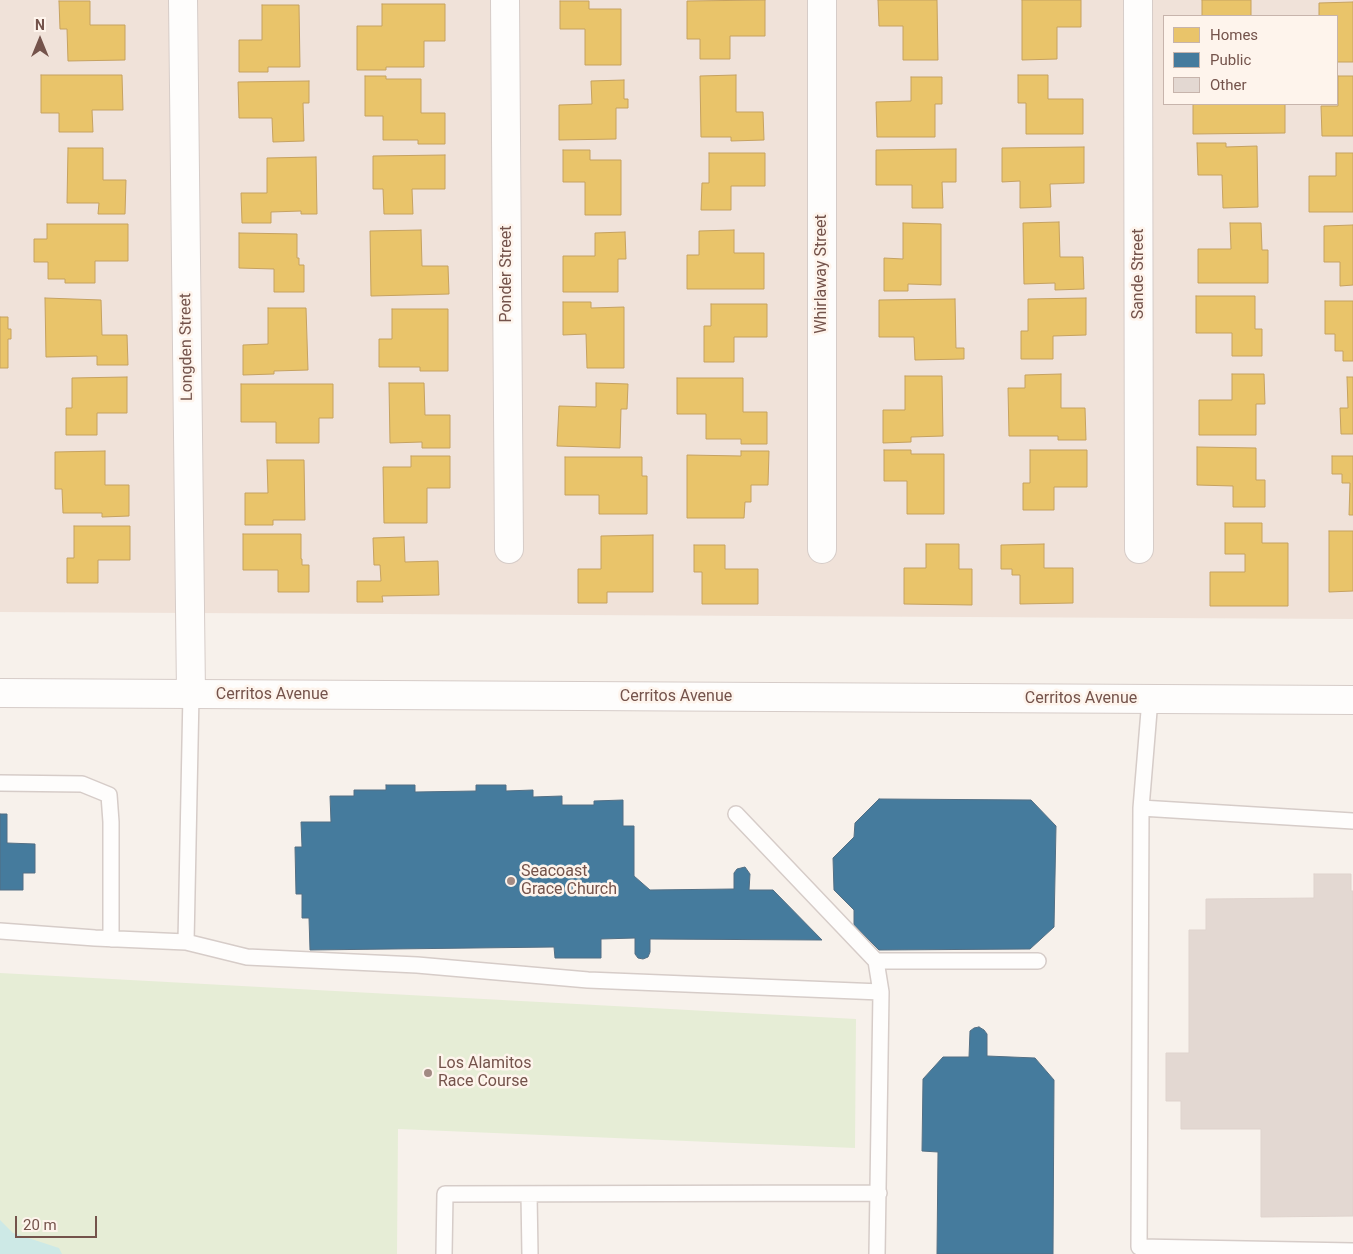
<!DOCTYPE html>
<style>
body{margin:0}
#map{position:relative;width:1353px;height:1254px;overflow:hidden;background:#f7f1eb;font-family:Roboto,sans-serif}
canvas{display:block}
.legend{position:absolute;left:1163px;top:15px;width:175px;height:90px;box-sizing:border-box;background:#fef4ec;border:1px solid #c7b4ac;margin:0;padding:6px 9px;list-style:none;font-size:15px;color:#74534b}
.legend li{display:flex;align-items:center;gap:10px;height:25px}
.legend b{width:25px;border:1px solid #c7b4ac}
.north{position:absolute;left:15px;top:15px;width:50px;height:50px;-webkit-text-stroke:4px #fef4ec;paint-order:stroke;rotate:0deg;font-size:14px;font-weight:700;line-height:20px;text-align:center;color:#74534b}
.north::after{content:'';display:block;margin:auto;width:18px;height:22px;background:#74534b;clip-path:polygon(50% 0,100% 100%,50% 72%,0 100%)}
.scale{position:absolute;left:15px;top:1216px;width:82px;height:22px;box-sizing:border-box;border:2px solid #74534b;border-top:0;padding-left:6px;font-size:15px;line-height:18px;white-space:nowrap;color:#74534b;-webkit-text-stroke:4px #fef4ec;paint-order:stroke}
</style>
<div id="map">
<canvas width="1353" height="1254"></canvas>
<ul class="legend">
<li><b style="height:14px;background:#e9c46a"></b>Homes</li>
<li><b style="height:14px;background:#457b9d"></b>Public</li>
<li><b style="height:14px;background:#e3d8d2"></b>Other</li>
</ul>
<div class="north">N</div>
<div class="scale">20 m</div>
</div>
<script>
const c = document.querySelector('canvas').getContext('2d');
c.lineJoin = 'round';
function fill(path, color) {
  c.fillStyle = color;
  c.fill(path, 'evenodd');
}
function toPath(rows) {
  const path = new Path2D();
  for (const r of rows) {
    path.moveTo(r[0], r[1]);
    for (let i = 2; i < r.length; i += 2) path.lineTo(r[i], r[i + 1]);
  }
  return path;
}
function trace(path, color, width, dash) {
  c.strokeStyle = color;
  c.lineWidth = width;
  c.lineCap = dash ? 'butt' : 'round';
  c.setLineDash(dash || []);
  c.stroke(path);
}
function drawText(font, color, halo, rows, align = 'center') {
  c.font = font + ' Roboto,sans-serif';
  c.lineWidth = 5;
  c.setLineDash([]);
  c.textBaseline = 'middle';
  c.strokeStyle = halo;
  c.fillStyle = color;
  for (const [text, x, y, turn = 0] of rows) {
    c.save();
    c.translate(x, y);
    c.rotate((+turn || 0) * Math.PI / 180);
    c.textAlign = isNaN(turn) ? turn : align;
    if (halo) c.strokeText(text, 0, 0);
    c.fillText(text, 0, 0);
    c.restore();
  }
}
fill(toPath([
 [0,0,1353,0,1353,619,0,612],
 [1164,16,1337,16,1337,104,1164,104]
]), '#f0e2d9');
fill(toPath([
 [0,973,856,1019,855,1148,398,1129,397,1254,0,1254]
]), '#e6edd6');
fill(toPath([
 [0,1220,13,1233,59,1248,62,1254,0,1254]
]), '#cde9e6');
const homes = toPath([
 [765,0,765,36,730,36,730,59,700,59,700,39,687,39,687,1,765,0],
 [878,0,937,0,938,60,903,60,903,26,879,26,878,0],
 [1022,0,1081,0,1081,27,1057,27,1057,59,1022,60,1022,0],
 [1202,0,1251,0,1251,16,1202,16,1202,0],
 [59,1,90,1,90,25,125,25,125,60,68,61,67,29,60,29,59,1],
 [560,1,589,1,589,9,621,9,621,65,585,65,585,29,560,29,560,1],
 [1353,2,1353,62,1337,62,1337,16,1319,16,1319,3,1353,2],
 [382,4,445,4,445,41,424,41,424,67,386,67,386,70,357,70,357,26,382,26,382,4],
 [262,5,299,5,300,67,268,67,268,72,239,72,239,40,262,40,262,5],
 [41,75,122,75,123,110,92,110,93,132,59,132,59,113,41,113,41,75],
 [736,75,736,112,763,112,764,140,731,141,731,137,701,137,700,76,736,75],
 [1018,75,1048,75,1048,99,1083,99,1083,134,1026,134,1026,103,1018,103,1018,75],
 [365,76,386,76,386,79,421,79,421,113,445,113,445,144,418,144,418,140,383,140,383,116,365,116,365,76],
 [1338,76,1353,76,1353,136,1322,136,1321,106,1338,106,1338,76],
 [911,77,942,77,942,104,935,104,935,137,877,137,876,102,911,101,911,77],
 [624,80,624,99,628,99,628,108,616,108,616,139,559,140,559,105,592,104,591,81,624,80],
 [309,81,309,103,303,103,304,141,273,142,272,118,239,118,238,82,309,81],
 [1193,104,1285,104,1285,133,1193,134,1193,104],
 [1197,143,1226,143,1226,147,1257,146,1258,207,1223,208,1222,175,1198,175,1197,143],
 [1084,147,1084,183,1050,184,1051,207,1020,208,1020,181,1002,182,1002,148,1084,147],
 [68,148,103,148,103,180,126,180,125,214,98,214,99,203,67,203,68,148],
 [956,149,956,182,942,182,943,208,912,208,912,185,876,185,876,150,956,149],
 [563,150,590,150,590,160,621,160,621,215,585,215,585,182,563,182,563,150],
 [709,153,765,153,765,186,731,186,731,210,701,210,702,183,709,183,709,153],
 [1336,153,1353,153,1353,212,1309,212,1309,176,1336,176,1336,153],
 [445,155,445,189,412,189,413,214,384,214,383,189,373,189,373,156,445,155],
 [316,157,317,214,301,214,301,211,271,212,271,223,242,223,241,193,267,193,267,158,316,157],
 [1059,222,1060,257,1083,257,1084,289,1055,290,1055,283,1024,284,1023,223,1059,222],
 [903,223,941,224,941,285,908,284,908,291,884,291,884,258,903,259,903,223],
 [1230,223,1261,223,1262,250,1268,250,1268,283,1198,283,1198,249,1231,249,1230,223],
 [47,224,128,224,128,261,95,261,95,283,65,283,65,279,48,279,48,262,34,262,34,239,47,239,47,224],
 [1353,225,1353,285,1340,286,1340,262,1324,262,1324,226,1353,225],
 [421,230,422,266,448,266,449,294,371,296,370,231,421,230],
 [734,230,734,253,764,253,764,289,687,289,687,255,699,255,699,231,734,230],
 [625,232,626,259,618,259,618,292,563,292,563,256,595,256,595,233,625,232],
 [239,233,297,234,297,258,299,258,299,265,304,265,304,292,274,292,274,269,239,268,239,233],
 [1196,296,1255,296,1255,329,1262,329,1262,356,1232,356,1232,333,1196,333,1196,296],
 [45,298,101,300,102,335,127,335,128,365,97,365,97,356,46,357,45,298],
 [1086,298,1086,335,1053,336,1053,359,1021,359,1021,331,1028,331,1028,299,1086,298],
 [955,299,956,348,964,348,964,359,915,360,914,337,879,337,879,300,955,299],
 [1325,301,1353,301,1353,361,1343,361,1343,351,1335,351,1335,334,1325,334,1325,301],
 [563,302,591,302,591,308,624,307,624,368,587,368,586,334,563,335,563,302],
 [711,304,767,304,767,337,734,337,734,362,704,362,704,326,711,326,711,304],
 [268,308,306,308,308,370,274,371,274,374,243,375,243,345,268,344,268,308],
 [392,309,448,309,448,371,420,371,420,367,379,367,379,339,392,339,392,309],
 [0,317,8,317,8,329,11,329,11,339,8,339,8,368,0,368,0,317],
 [1061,374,1061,408,1085,408,1086,440,1058,440,1058,436,1009,436,1008,388,1025,388,1025,375,1061,374],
 [1232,374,1264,374,1265,404,1256,404,1256,435,1199,435,1199,400,1232,400,1232,374],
 [905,376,942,376,943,436,911,437,911,442,883,443,883,410,905,410,905,376],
 [127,377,127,413,97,413,97,435,66,435,66,408,72,408,72,378,127,377],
 [1347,377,1353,377,1353,434,1341,434,1340,408,1348,408,1347,377],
 [677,378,743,378,743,412,767,412,767,444,741,444,741,439,706,439,706,414,677,414,677,378],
 [389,383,424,383,425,415,450,415,450,448,422,448,422,442,390,443,389,383],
 [596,383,628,384,627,409,621,409,620,448,557,446,559,406,596,407,596,383],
 [241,384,333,384,333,418,319,418,319,443,276,443,276,422,241,422,241,384],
 [1197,447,1256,448,1256,480,1265,480,1265,507,1233,507,1233,486,1197,485,1197,447],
 [884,450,911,450,911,454,944,454,944,514,907,514,907,481,884,481,884,450],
 [1030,450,1087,450,1087,487,1054,487,1054,510,1023,510,1023,483,1030,483,1030,450],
 [105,451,105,485,129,485,129,516,102,517,102,513,63,513,62,489,55,489,55,452,105,451],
 [741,451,769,451,768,485,751,485,751,502,745,502,744,518,687,518,687,455,741,456,741,451],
 [411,456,450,456,450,488,427,488,427,523,384,523,383,467,411,467,411,456],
 [1332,456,1353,456,1353,515,1349,515,1350,483,1342,483,1342,474,1332,474,1332,456],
 [565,457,642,457,642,476,647,476,647,514,599,514,599,495,565,495,565,457],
 [267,460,304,460,305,520,273,520,273,525,245,525,245,493,268,493,267,460],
 [1225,523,1262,523,1262,543,1288,543,1288,606,1210,606,1210,572,1245,572,1245,554,1225,554,1225,523],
 [74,526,130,526,130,560,98,560,98,583,67,583,67,558,74,558,74,526],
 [1329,531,1353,531,1353,591,1329,592,1329,531],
 [243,534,301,534,301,559,302,559,302,565,309,565,309,592,278,592,278,570,243,570,243,534],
 [653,535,653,592,607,592,607,603,578,603,578,569,601,569,601,536,653,535],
 [404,537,405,562,438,561,439,595,382,596,383,602,357,602,357,581,381,581,380,565,374,565,373,538,404,537],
 [926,544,959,544,959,569,972,569,972,605,904,604,904,568,926,568,926,544],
 [1044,544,1044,568,1073,568,1073,603,1020,604,1020,575,1012,575,1012,569,1001,569,1001,545,1044,544],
 [694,545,725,545,725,569,758,569,758,604,702,604,702,572,694,572,694,545]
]);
fill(homes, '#e9c46a');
trace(homes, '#c6a261', 1);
const public = toPath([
 [386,785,415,785,415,792,476,791,476,785,506,785,506,791,533,790,533,797,562,796,562,805,594,805,594,801,623,800,623,826,634,826,634,876,650,890,734,889,734,873,737,869,745,867,750,874,749,890,773,890,822,940,650,939,650,952,648,957,643,959,638,958,635,954,635,938,601,939,601,958,555,958,554,947,310,950,309,918,302,918,302,894,296,894,295,847,302,847,301,822,331,822,330,796,354,796,354,790,386,790,386,785],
 [879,799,1031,800,1056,826,1054,927,1030,949,879,950,854,925,854,910,834,890,833,858,854,837,855,823,879,799],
 [0,814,7,814,7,843,35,844,35,873,23,873,23,890,0,890,0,814],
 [979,1027,984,1030,987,1034,987,1056,1035,1058,1054,1080,1053,1254,937,1254,938,1152,922,1151,923,1079,943,1057,969,1057,970,1031,974,1028,979,1027]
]);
fill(public, '#457b9d');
trace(public, '#536f84', 1);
const building = toPath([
 [1314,874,1351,874,1351,891,1353,891,1353,1216,1261,1217,1261,1129,1181,1129,1181,1101,1166,1101,1166,1053,1189,1053,1189,930,1206,930,1206,899,1314,898,1314,874]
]);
fill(building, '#e3d8d2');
trace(building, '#dfd3cd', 1);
const lane = toPath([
 [191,694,186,942,247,957,417,965,588,980,881,992,877,1254],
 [1150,699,1141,808,1139,1247,1353,1251],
 [0,783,82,784,109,795,111,822,111,939],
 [1141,808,1353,821],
 [736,814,876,961,881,992],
 [0,931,95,938,186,942],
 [876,961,1038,961],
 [529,1194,530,1254],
 [444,1254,445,1194,879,1193]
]);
const street = toPath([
 [183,0,191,694],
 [505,0,509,549],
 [1138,0,1139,549],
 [822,549,822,0]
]);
const secondary = toPath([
 [0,693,1353,700]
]);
trace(lane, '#d6ccc8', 18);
trace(street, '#d6ccc8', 30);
trace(secondary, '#d6ccc8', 30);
trace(lane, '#fefdfc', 15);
trace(street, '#fefdfc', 28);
trace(secondary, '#fefdfc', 28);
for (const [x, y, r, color] of [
 [511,881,5,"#a28a83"],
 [428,1073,5,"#a28a83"]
]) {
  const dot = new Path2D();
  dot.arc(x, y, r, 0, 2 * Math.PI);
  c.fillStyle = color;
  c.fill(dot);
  trace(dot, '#fef4ec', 2);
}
drawText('16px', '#74534b', '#fef4ec', [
 ["Ponder Street",507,274,-90],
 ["Whirlaway Street",822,274,-90],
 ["Sande Street",1139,274,-90],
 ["Longden Street",187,347,-91],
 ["Cerritos Avenue",272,695],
 ["Cerritos Avenue",676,697],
 ["Cerritos Avenue",1081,699]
]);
drawText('16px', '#74534b', '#fef4ec', [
 ["Seacoast",521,872],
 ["Grace Church",521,890],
 ["Los Alamitos",438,1064],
 ["Race Course",438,1082]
], 'left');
</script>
